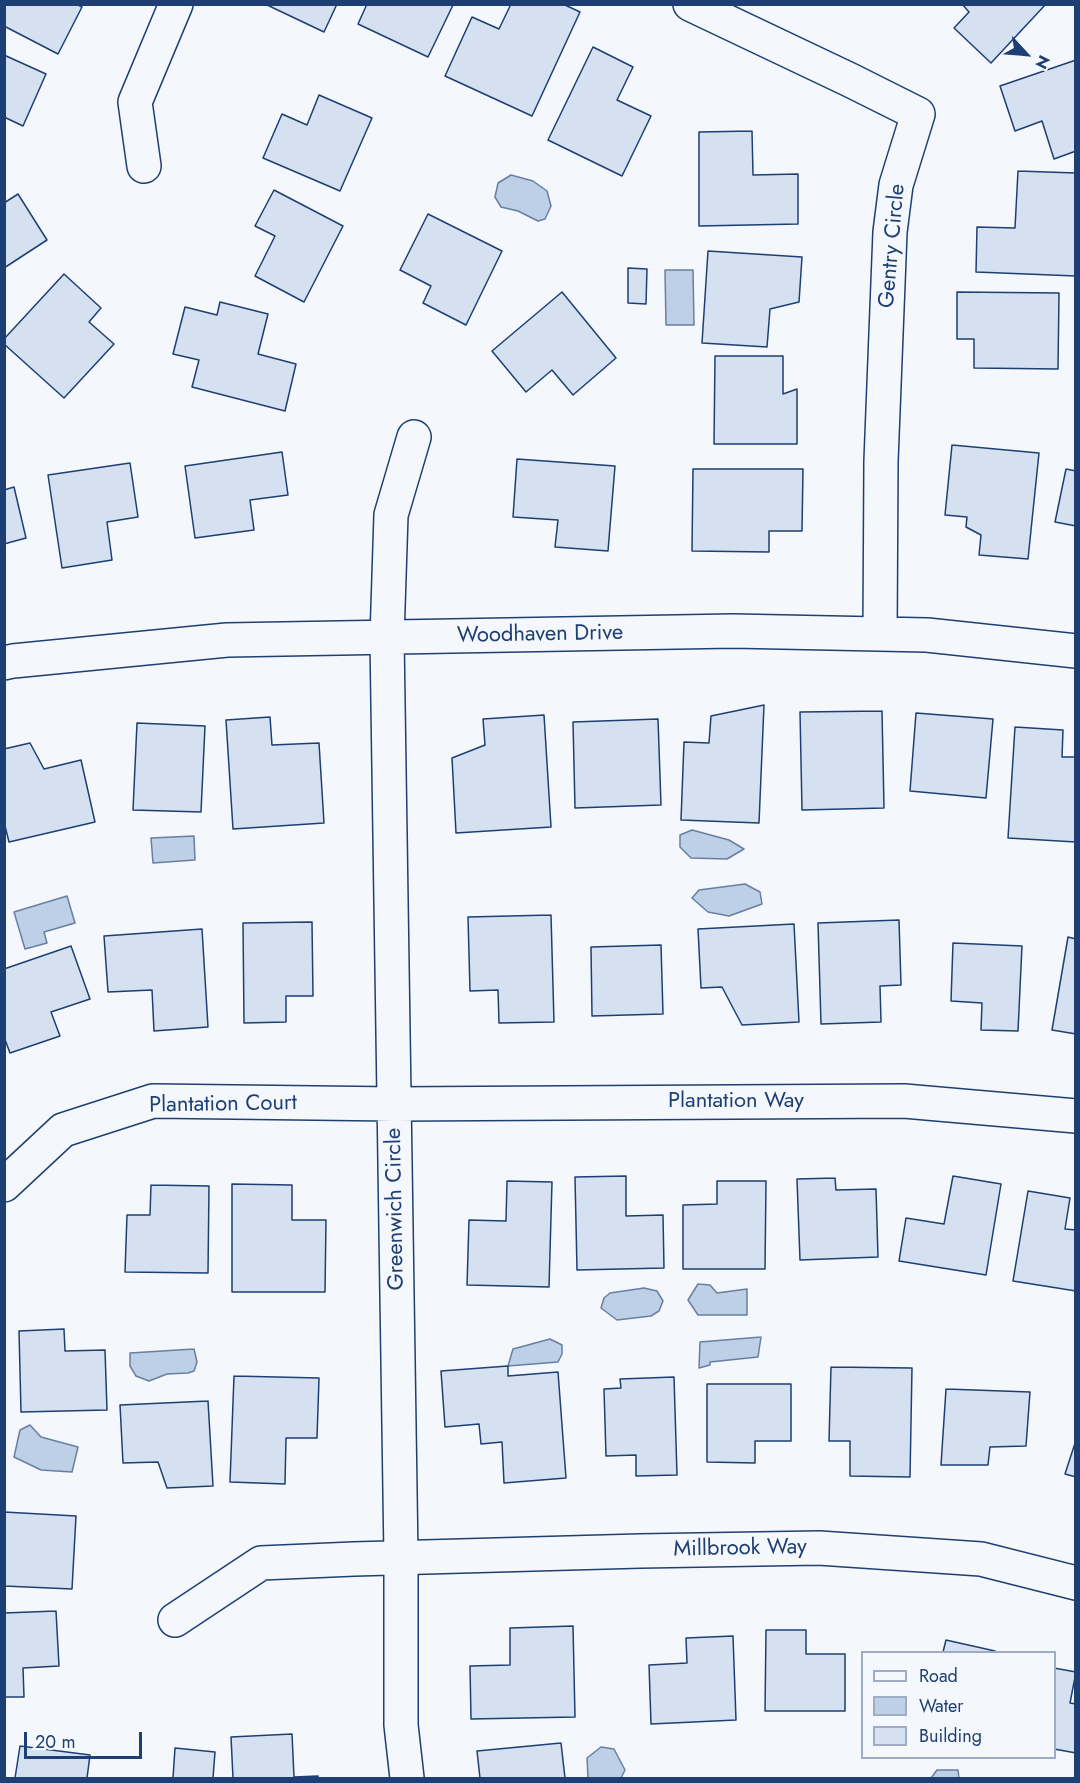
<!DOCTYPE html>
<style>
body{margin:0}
#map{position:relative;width:1080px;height:1783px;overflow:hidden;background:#f4f7fb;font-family:Jost,sans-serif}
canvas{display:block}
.frame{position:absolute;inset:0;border:6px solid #1d3f73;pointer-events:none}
.legend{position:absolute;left:861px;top:1651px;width:195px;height:108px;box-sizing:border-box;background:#f4f7fb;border:2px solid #9eadc5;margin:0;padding:8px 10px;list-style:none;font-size:18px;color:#1d3f73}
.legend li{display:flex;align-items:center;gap:12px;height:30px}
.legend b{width:30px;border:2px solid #9eadc5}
.north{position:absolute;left:996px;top:24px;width:60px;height:60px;-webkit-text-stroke:4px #f4f7fb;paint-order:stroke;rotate:116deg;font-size:16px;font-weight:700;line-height:24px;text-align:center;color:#1d3f73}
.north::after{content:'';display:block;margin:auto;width:21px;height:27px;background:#1d3f73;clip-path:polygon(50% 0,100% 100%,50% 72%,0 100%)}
.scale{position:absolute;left:24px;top:1732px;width:118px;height:27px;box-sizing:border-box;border:3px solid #1d3f73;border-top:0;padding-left:8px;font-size:18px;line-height:21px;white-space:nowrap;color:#1d3f73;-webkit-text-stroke:4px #f4f7fb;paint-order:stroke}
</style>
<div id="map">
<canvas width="1080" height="1783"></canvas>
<div class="frame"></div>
<ul class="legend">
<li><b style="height:8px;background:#f4f7fb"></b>Road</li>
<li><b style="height:16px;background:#bed0e5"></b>Water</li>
<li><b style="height:16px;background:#d5e0f0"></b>Building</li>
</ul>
<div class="north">N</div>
<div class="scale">20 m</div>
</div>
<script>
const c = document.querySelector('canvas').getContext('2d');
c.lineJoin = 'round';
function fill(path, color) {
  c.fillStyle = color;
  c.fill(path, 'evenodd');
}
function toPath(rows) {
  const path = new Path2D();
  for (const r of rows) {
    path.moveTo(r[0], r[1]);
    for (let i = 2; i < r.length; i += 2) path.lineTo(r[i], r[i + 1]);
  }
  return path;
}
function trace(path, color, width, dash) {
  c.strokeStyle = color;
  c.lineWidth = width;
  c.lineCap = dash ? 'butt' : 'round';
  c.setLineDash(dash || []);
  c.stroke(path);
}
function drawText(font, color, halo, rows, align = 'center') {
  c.font = font + ' Jost,sans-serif';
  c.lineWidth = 4.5;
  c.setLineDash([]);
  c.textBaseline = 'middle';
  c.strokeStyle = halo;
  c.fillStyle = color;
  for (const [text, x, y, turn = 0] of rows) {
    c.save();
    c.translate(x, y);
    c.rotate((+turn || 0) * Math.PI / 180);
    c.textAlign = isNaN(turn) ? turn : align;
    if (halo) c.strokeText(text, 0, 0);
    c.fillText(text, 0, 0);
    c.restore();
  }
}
const water = toPath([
 [511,175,533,181,547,191,551,206,545,219,538,221,518,211,501,207,495,197,498,183,511,175],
 [665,270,693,270,694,325,666,325,665,270],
 [692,830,729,840,744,849,727,859,691,858,680,847,680,835,692,830],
 [194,836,195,860,153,863,151,838,194,836],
 [745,884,760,892,762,904,729,916,708,912,692,898,699,890,745,884],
 [67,896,75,923,44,932,47,943,25,949,14,912,67,896],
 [698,1284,710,1285,717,1293,747,1289,747,1315,698,1315,688,1300,698,1284],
 [644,1288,657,1291,663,1301,659,1311,651,1316,617,1320,601,1308,604,1298,610,1293,644,1288],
 [761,1337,758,1357,710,1362,710,1365,699,1368,700,1342,761,1337],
 [550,1339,562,1345,562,1354,558,1362,508,1366,513,1349,550,1339],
 [194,1349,197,1362,194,1371,188,1373,167,1374,149,1381,136,1376,130,1366,130,1353,194,1349],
 [30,1425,41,1437,78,1447,72,1472,41,1470,14,1457,20,1430,30,1425],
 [601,1747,614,1749,625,1770,621,1778,588,1778,587,1758,601,1747],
 [937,1770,958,1770,959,1778,931,1778,937,1770]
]);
fill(water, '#bed0e5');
trace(water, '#687fa3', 1.5);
const building = toPath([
 [4,4,76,4,82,7,58,54,4,26,4,4],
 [265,4,337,4,324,32,265,4],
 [367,4,453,4,453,5,428,57,358,24,367,4],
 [511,4,563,4,580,12,532,116,445,76,472,17,499,29,511,4],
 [962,4,1046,4,991,63,954,28,969,12,962,4],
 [593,47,633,67,617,100,651,116,622,176,548,140,593,47],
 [4,55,46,74,23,126,4,117,4,55],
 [1076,60,1076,151,1054,159,1042,121,1015,131,1000,86,1076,60],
 [319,95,372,118,340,191,263,158,282,114,307,125,319,95],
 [752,131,753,175,798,174,798,224,699,226,699,132,752,131],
 [1018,171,1076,173,1076,276,976,272,977,227,1015,228,1018,171],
 [274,190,343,226,304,302,255,276,275,236,255,226,274,190],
 [18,194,47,240,4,268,4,203,18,194],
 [428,214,502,251,466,325,423,303,431,286,400,270,428,214],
 [708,251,802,257,799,302,770,309,767,347,702,343,708,251],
 [628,268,647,269,646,304,628,303,628,268],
 [64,274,101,308,89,322,114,344,64,398,4,344,4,339,64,274],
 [562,292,616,358,573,395,552,370,526,392,492,351,562,292],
 [957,292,1059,293,1058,369,974,368,974,339,957,339,957,292],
 [220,302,268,314,258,354,296,364,285,411,192,387,199,360,173,354,185,307,217,315,220,302],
 [715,356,783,356,783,394,797,389,797,444,714,444,715,356],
 [952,445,1039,453,1028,559,979,555,981,535,966,527,967,517,945,515,952,445],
 [282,452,288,495,250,500,254,530,195,538,185,466,282,452],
 [517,459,615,466,608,551,555,547,558,520,513,517,517,459],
 [130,463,138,517,107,522,112,560,62,568,48,475,130,463],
 [693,469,803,469,802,531,769,531,769,552,692,551,693,469],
 [1066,469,1076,471,1076,526,1055,522,1066,469],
 [14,487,26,538,4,544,4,490,14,487],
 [764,705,759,823,681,820,684,742,709,743,711,716,764,705],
 [882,711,884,808,802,810,800,712,882,711],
 [916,713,993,719,986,798,910,791,916,713],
 [544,715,551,827,456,833,452,758,485,745,483,719,544,715],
 [270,717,272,745,319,743,324,823,233,829,226,720,270,717],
 [658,719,661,805,575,808,573,722,658,719],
 [137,723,205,726,201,812,133,810,137,723],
 [1015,727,1063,730,1062,757,1076,757,1076,842,1008,838,1015,727],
 [30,743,44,769,81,760,95,822,9,842,4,822,4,749,30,743],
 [551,915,554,1022,499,1023,498,990,470,991,468,917,551,915],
 [899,920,901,985,880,986,881,1022,821,1024,818,923,899,920],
 [312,922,313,996,286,996,286,1022,244,1023,243,923,312,922],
 [794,924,799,1022,742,1025,722,987,701,988,698,929,794,924],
 [202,929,208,1027,154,1031,152,990,108,992,104,936,202,929],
 [1068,937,1076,939,1076,1034,1052,1030,1068,937],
 [953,943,1022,946,1018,1031,981,1030,982,1003,951,1001,953,943],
 [661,945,663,1014,592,1016,591,947,661,945],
 [71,946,90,999,51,1012,60,1036,10,1053,4,1037,4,969,71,946],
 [626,1176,626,1216,663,1215,664,1268,577,1270,575,1177,626,1176],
 [953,1176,1001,1184,986,1275,899,1261,906,1218,944,1224,953,1176],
 [835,1178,836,1190,876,1189,878,1257,800,1260,797,1179,835,1178],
 [507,1181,552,1182,549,1287,467,1285,469,1220,506,1221,507,1181],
 [717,1181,766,1181,765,1269,683,1269,683,1205,717,1204,717,1181],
 [232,1184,292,1185,292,1220,326,1220,325,1292,232,1292,232,1184],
 [151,1185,209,1186,208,1273,125,1272,127,1215,150,1215,151,1185],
 [1028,1191,1070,1198,1065,1229,1076,1230,1076,1291,1013,1281,1028,1191],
 [64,1329,65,1351,105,1350,107,1410,21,1412,19,1331,64,1329],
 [508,1366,508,1376,558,1372,566,1478,504,1483,502,1442,481,1444,479,1424,445,1427,441,1371,508,1366],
 [831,1367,912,1368,910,1477,850,1476,850,1441,829,1441,831,1367],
 [234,1376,319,1378,317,1438,286,1438,285,1484,230,1482,234,1376],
 [674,1377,677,1475,636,1476,636,1455,606,1456,604,1389,621,1388,620,1379,674,1377],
 [707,1384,791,1384,791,1441,755,1441,755,1463,707,1462,707,1384],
 [946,1389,1030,1392,1026,1446,990,1447,988,1465,941,1465,946,1389],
 [208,1401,213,1486,167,1488,158,1462,123,1463,120,1405,208,1401],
 [1076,1440,1076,1477,1065,1474,1076,1440],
 [4,1512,76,1516,72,1589,4,1586,4,1512],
 [56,1611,59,1666,23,1668,24,1697,4,1697,4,1613,56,1611],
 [573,1626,575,1717,471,1719,470,1666,510,1665,510,1628,573,1626],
 [766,1630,806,1630,806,1654,845,1654,845,1711,765,1711,766,1630],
 [733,1636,736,1720,651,1724,649,1665,687,1663,686,1638,733,1636],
 [946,1640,995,1651,995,1652,943,1652,946,1640],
 [1054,1668,1076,1672,1070,1703,1076,1704,1076,1753,1054,1749,1054,1668],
 [292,1734,294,1777,318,1776,318,1778,233,1778,231,1737,292,1734],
 [561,1743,565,1778,480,1778,477,1751,561,1743],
 [20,1746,90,1755,87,1778,15,1778,20,1746],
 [175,1748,215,1752,213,1778,173,1778,175,1748]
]);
fill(building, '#d5e0f0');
trace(building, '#1d3f73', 1.5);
const minor = toPath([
 [690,4,850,80,918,114,896,185,890,232,881,461,880,634],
 [144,166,135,102,176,4],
 [4,663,13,661,227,640,733,631,927,635,1076,651],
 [4,1185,63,1130,153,1101,395,1104,904,1101,1076,1116],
 [175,1620,261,1563,354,1559,640,1551,819,1548,981,1559,1076,1583],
 [407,1778,401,1725,401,1557,387,638,391,515,414,437]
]);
trace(minor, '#1d3f73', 36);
trace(minor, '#f4f7fb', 33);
drawText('22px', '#1d3f73', '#f4f7fb', [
 ["Gentry Circle",893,246,-85],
 ["Woodhaven Drive",540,635,-1],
 ["Plantation Way",736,1102],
 ["Plantation Court",223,1105,-1],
 ["Greenwich Circle",396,1209,-91],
 ["Millbrook Way",740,1549,-1]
]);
</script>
